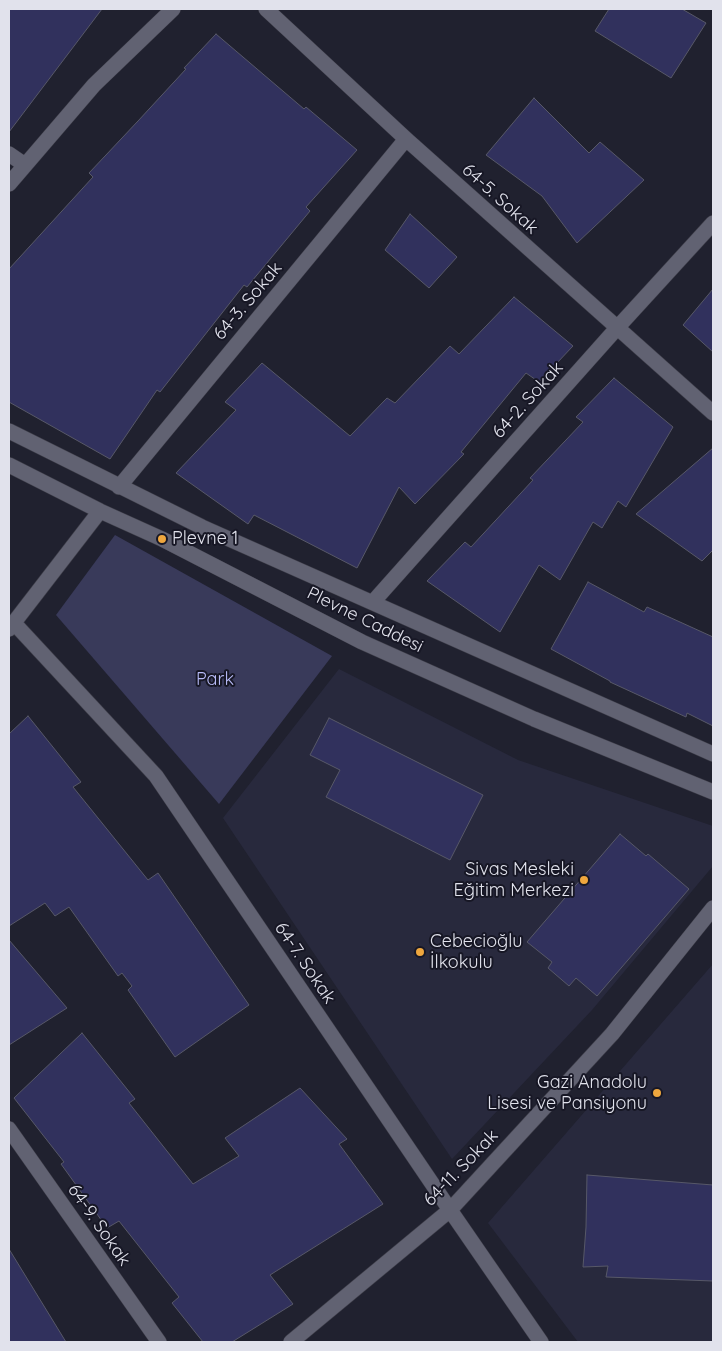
<!DOCTYPE html>
<meta charset="utf-8">
<style>
body{margin:0}
#map{position:relative;width:722px;height:1351px;overflow:hidden;background:#20212f;font-family:Quicksand,sans-serif}
canvas{display:block}
.frame{position:absolute;inset:0;border:10px solid #e1e2ec;pointer-events:none}
</style>
<div id="map">
<canvas width="722" height="1351"></canvas>
<div class="frame"></div>
</div>
<script>
const c = document.querySelector('canvas').getContext('2d');
c.lineJoin = 'round';
function fill(path, color) {
  c.fillStyle = color;
  c.fill(path, 'evenodd');
}
function toPath(rows) {
  const path = new Path2D();
  for (const r of rows) {
    path.moveTo(r[0], r[1]);
    for (let i = 2; i < r.length; i += 2) path.lineTo(r[i], r[i + 1]);
  }
  return path;
}
function trace(path, color, width, dash) {
  c.strokeStyle = color;
  c.lineWidth = width;
  c.lineCap = dash ? 'butt' : 'round';
  c.setLineDash(dash || []);
  c.stroke(path);
}
function drawText(font, color, halo, rows, align = 'center') {
  c.font = font + ' Quicksand,sans-serif';
  c.lineWidth = 4;
  c.setLineDash([]);
  c.textBaseline = 'middle';
  c.strokeStyle = halo;
  c.fillStyle = color;
  for (const [text, x, y, turn = 0] of rows) {
    c.save();
    c.translate(x, y);
    c.rotate((+turn || 0) * Math.PI / 180);
    c.textAlign = isNaN(turn) ? turn : align;
    if (halo) c.strokeText(text, 0, 0);
    c.fillText(text, 0, 0);
    c.restore();
  }
}
fill(toPath([
 [339,669,518,760,713,826,713,866,592,1010,452,1159,223,818],
 [713,964,713,1342,578,1342,488,1223]
]), '#28293d');
fill(toPath([
 [115,535,332,656,219,804,56,615]
]), '#393a5a');
const building = toPath([
 [9,9,102,9,9,132,9,9],
 [609,9,682,9,706,23,671,78,595,31,609,9],
 [216,34,304,109,306,107,357,150,306,207,310,211,247,287,244,285,160,392,157,390,110,459,9,402,9,269,93,177,89,173,138,121,186,69,184,68,216,34],
 [534,98,589,153,600,142,644,180,577,243,542,196,486,155,534,98],
 [410,214,457,257,429,288,385,250,410,214],
 [713,289,713,352,683,325,713,289],
 [514,297,573,346,539,382,526,373,461,452,464,454,415,504,399,487,357,568,254,515,248,524,176,473,236,410,225,402,262,363,350,436,387,398,395,403,450,346,459,354,514,297],
 [614,378,673,427,626,507,618,501,602,528,593,522,560,580,539,565,500,632,427,581,465,542,471,547,533,480,530,478,583,422,576,417,614,378],
 [713,448,713,550,702,561,636,514,713,448],
 [588,582,644,612,647,607,713,637,713,726,687,713,686,717,610,682,610,681,551,649,588,582],
 [28,716,81,782,73,787,148,880,158,873,249,1005,175,1057,128,990,132,986,122,973,118,976,69,907,55,916,45,903,9,926,9,734,28,716],
 [329,718,483,795,450,860,326,797,340,770,310,755,329,718],
 [620,834,646,856,648,854,689,889,597,996,576,978,569,986,548,968,552,962,527,942,620,834],
 [9,940,67,1008,9,1045,9,940],
 [82,1033,135,1099,129,1103,193,1184,239,1156,225,1138,300,1088,347,1139,339,1144,383,1204,270,1275,293,1304,232,1342,203,1342,172,1303,179,1297,119,1221,107,1228,61,1164,64,1162,14,1098,82,1033],
 [587,1175,713,1185,713,1281,606,1277,608,1266,583,1267,586,1227,587,1175],
 [9,1249,66,1342,9,1342,9,1249]
]);
fill(building, '#31315d');
trace(building, '#575868', 1);
const minor = toPath([
 [266,9,406,139,713,413],
 [9,154,25,165],
 [9,184,94,85,173,9],
 [9,431,202,527,713,754],
 [9,465,100,511,162,539,362,642,534,719,713,792],
 [119,487,406,139],
 [373,602,617,328,713,223],
 [14,623,156,776,450,1210,541,1342],
 [9,629,100,511],
 [9,1129,159,1342],
 [291,1342,450,1210,612,1034,713,908]
]);
trace(minor, '#3e3e49', 16);
trace(minor, '#616272', 15);
for (const [x, y, r, color] of [
 [162,539,5,"#efa73e"],
 [584,880,5,"#efa73e"],
 [420,952,5,"#efa73e"],
 [657,1093,5,"#efa73e"]
]) {
  const dot = new Path2D();
  dot.arc(x, y, r, 0, 2 * Math.PI);
  c.fillStyle = color;
  c.fill(dot);
  trace(dot, '#171725', 2);
}
drawText('18px', '#e1e2ec', '#171725', [
 ["64-5. Sokak",500,199,42],
 ["64-3. Sokak",248,301,-50],
 ["64-2. Sokak",528,400,-48],
 ["Plevne Caddesi",365,620,26],
 ["64-7. Sokak",305,963,56],
 ["64-11. Sokak",461,1168,-46],
 ["64-9. Sokak",99,1225,55]
]);
drawText('18px', '#e1e2ec', '#171725', [
 ["Plevne 1",172,539],
 ["Sivas Mesleki",574,870,"right"],
 ["Eğitim Merkezi",574,891,"right"],
 ["Cebecioğlu",430,942],
 ["İlkokulu",430,963],
 ["Gazi Anadolu",647,1083,"right"],
 ["Lisesi ve Pansiyonu",647,1104,"right"]
], 'left');
drawText('18px', '#b9bcf8', '#171725', [
 ["Park",215,680]
]);
</script>
